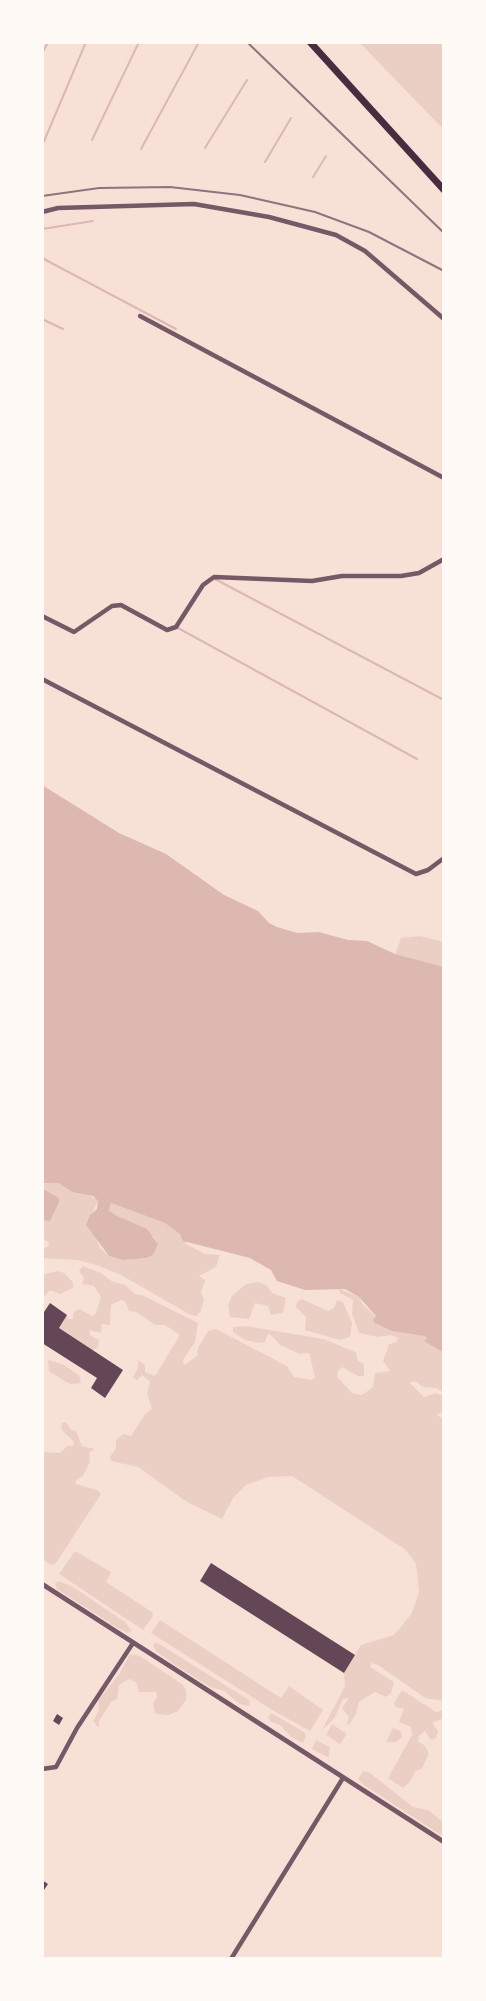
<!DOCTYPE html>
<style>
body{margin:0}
#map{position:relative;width:486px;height:2001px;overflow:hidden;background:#f7e1d7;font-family:Overpass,sans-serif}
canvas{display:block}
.frame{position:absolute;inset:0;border:44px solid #fffaf5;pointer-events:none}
</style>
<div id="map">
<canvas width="486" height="2001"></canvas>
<div class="frame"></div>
</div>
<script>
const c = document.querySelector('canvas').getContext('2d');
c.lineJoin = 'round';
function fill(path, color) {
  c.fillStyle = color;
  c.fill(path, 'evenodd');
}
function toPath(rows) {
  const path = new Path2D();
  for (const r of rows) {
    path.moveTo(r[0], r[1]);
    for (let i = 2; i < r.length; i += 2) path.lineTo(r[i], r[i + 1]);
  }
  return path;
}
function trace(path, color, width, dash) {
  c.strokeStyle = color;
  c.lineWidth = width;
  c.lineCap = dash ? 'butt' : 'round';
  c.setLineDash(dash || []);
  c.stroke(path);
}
fill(toPath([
 [359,42,444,42,444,130],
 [420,936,444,942,444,967,395,955,401,938],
 [47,1181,58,1183,72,1192,89,1195,98,1201,86,1225,95,1235,100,1248,109,1256,123,1260,146,1258,158,1244,154,1237,115,1215,109,1210,111,1203,168,1224,181,1234,186,1244,205,1254,220,1255,216,1267,199,1276,205,1280,201,1293,204,1300,201,1311,196,1316,189,1314,121,1275,99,1266,78,1260,42,1258,42,1249,48,1246,49,1243,42,1237,42,1220,50,1220,57,1205,52,1194,42,1187],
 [83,1266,101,1273,111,1281,125,1285,135,1294,142,1295,198,1323,195,1342,183,1360,184,1365,197,1356,198,1348,208,1331,216,1329,287,1366,294,1377,312,1380,315,1377,309,1353,299,1354,280,1345,271,1335,268,1334,265,1342,259,1343,245,1340,233,1332,233,1327,246,1326,323,1339,356,1352,358,1361,364,1364,364,1376,358,1376,342,1367,338,1371,337,1377,352,1393,362,1395,373,1387,375,1373,390,1371,383,1361,389,1344,397,1342,398,1338,391,1335,378,1337,359,1333,352,1314,353,1300,340,1293,339,1289,359,1297,363,1305,392,1331,424,1336,427,1338,425,1341,444,1353,444,1393,436,1388,423,1387,415,1381,410,1383,424,1397,435,1393,444,1396,444,1411,437,1415,444,1419,444,1701,425,1698,378,1665,372,1663,370,1667,394,1682,391,1693,386,1697,375,1692,359,1702,356,1714,349,1725,347,1724,349,1717,342,1708,349,1698,343,1699,334,1719,322,1730,345,1686,344,1673,361,1645,394,1635,412,1613,419,1592,416,1564,406,1550,292,1476,268,1477,246,1485,233,1498,222,1519,187,1502,138,1467,111,1461,110,1457,116,1448,116,1440,123,1434,131,1436,145,1414,152,1409,147,1394,150,1382,142,1375,137,1380,133,1378,138,1367,138,1360,145,1365,145,1372,155,1376,180,1335,165,1325,155,1325,136,1312,129,1311,125,1301,121,1300,111,1305,110,1325,102,1324,101,1333,89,1330,90,1335,99,1340,98,1347,91,1352,59,1328,67,1315,68,1319,73,1319,73,1313,79,1309,92,1316,96,1313,101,1297,94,1286,82,1284,84,1278,79,1271],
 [58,1271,64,1273,73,1282,73,1288,60,1294,50,1290,42,1299,42,1275],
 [258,1282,267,1286,272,1293,286,1298,283,1313,271,1315,268,1306,255,1303,249,1319,230,1317,228,1305,232,1296,246,1284],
 [302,1299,328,1311,334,1308,337,1300,343,1302,352,1323,350,1337,340,1340,305,1330,306,1317,296,1307,297,1302],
 [48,1360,62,1364,79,1375,81,1383,70,1384,58,1377,49,1371],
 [66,1422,71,1430,76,1431,82,1446,95,1449,89,1453,90,1462,83,1476,76,1480,76,1484,97,1490,101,1494,56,1563,52,1565,42,1559,42,1452,60,1453,67,1446,73,1446,74,1442,61,1429,62,1423],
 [75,1551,111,1572,106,1582,152,1612,153,1616,143,1630,59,1574],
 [59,1581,73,1587,125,1622,132,1631,127,1633,116,1627,57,1589,55,1583],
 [160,1620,281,1698,289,1686,323,1710,310,1731,274,1711,151,1633],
 [156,1642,249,1700,250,1706,240,1704,224,1691,210,1687,175,1665,156,1651,153,1645],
 [130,1654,140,1656,182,1684,186,1690,186,1700,178,1711,169,1715,158,1714,155,1713,153,1703,157,1697,156,1692,139,1692,136,1682,129,1679,119,1685,117,1699,111,1702,98,1723,100,1727,97,1726,93,1721,99,1710,98,1701,120,1673],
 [402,1690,436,1712,444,1710,444,1718,432,1723,438,1731,436,1738,431,1740,425,1731,419,1736,418,1741,425,1746,429,1754,422,1768,415,1772,409,1783,403,1788,388,1778,412,1735,411,1727,399,1722,404,1709,396,1707,394,1703],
 [271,1713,304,1732,306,1736,303,1743,291,1737,280,1725,271,1722,268,1717],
 [332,1724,347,1734,340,1744,326,1735],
 [393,1728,401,1731,402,1737,396,1742,386,1742],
 [316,1740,330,1747,329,1758,312,1749],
 [363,1771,370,1773,413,1807,428,1810,439,1819,444,1823,444,1837,364,1785,358,1779]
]), '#ebcfc5');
fill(toPath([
 [42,785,119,833,166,854,224,895,258,911,269,923,277,927,297,933,319,932,348,940,367,941,395,954,444,967,444,1353,424,1341,427,1338,424,1336,392,1331,375,1323,373,1320,376,1316,359,1297,345,1289,305,1290,277,1281,271,1270,250,1258,183,1241,180,1234,165,1223,111,1203,109,1210,115,1215,147,1229,158,1244,153,1255,146,1258,123,1260,109,1256,86,1225,90,1215,97,1209,98,1201,93,1196,72,1192,58,1183,44,1183,42,1188,59,1198,59,1202,50,1221,42,1220]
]), '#dcb8b0');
trace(toPath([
 [42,54,48,42],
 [92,140,139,42],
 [42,146,86,42],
 [205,148,247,80],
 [141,149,199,42],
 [265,162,291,118],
 [313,177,326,156],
 [42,229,93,221],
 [42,258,176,329],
 [42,319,63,329],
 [213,578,442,699],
 [178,628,417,759]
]), '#dcb8b0', 2);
fill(toPath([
 [50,1303,67,1315,59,1328,123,1370,105,1398,91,1388,97,1378,42,1343,42,1315],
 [211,1563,355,1655,344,1673,200,1581],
 [57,1714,63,1718,59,1725,53,1721],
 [42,1880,48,1884,44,1890,42,1889]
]), '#644757');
trace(toPath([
 [42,212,58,208,194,204,269,217,336,235,365,251,444,319],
 [140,316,444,478],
 [42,616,74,632,112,606,121,605,167,630,176,627,203,585,214,577,312,581,342,576,401,576,419,573,444,559],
 [42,679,416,874,428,870,444,858],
 [42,1769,56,1767,77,1728,133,1643],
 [231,1959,343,1778]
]), '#755966', 4.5);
trace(toPath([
 [42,1584,444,1842]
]), '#755966', 5);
trace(toPath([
 [310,42,444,190]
]), '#4a2c40', 7);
trace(toPath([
 [247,42,444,233],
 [42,196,99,188,170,187,240,195,315,212,369,232,444,271]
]), '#8f747c', 2);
</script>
